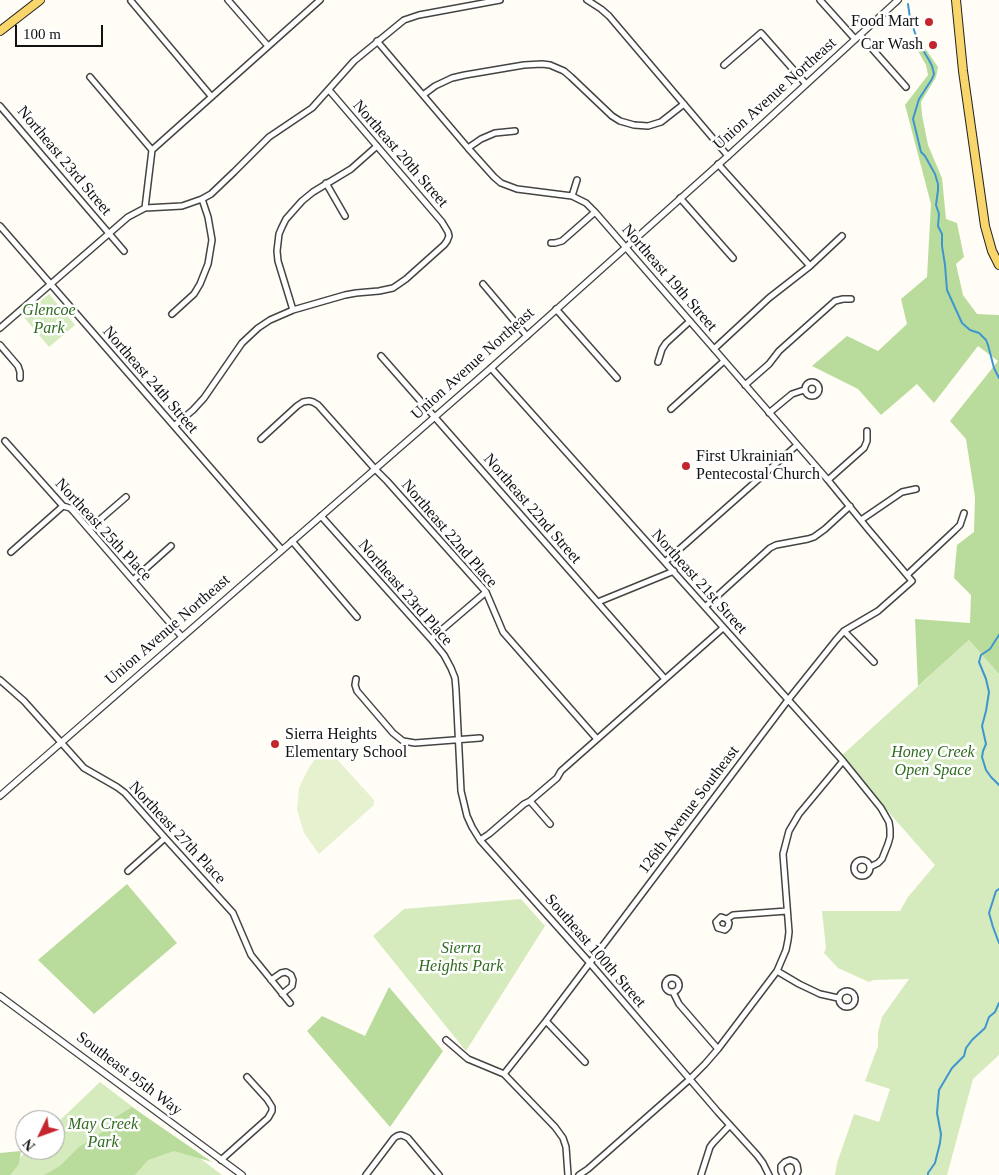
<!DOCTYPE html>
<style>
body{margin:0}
#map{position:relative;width:999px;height:1175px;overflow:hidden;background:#fffdf5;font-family:Georgia,serif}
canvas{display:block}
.north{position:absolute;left:15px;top:1110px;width:50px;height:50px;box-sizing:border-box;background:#fff;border:1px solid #a0a0a0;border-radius:50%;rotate:228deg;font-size:14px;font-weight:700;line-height:20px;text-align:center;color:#111}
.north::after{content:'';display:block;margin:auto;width:18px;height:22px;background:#c4262e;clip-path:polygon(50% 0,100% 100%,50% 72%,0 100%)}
.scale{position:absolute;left:15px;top:25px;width:88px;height:22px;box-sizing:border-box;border:2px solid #111;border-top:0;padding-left:6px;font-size:15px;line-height:18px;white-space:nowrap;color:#111;-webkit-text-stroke:4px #fff;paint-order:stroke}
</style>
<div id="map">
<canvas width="999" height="1175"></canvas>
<div class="north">N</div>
<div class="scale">100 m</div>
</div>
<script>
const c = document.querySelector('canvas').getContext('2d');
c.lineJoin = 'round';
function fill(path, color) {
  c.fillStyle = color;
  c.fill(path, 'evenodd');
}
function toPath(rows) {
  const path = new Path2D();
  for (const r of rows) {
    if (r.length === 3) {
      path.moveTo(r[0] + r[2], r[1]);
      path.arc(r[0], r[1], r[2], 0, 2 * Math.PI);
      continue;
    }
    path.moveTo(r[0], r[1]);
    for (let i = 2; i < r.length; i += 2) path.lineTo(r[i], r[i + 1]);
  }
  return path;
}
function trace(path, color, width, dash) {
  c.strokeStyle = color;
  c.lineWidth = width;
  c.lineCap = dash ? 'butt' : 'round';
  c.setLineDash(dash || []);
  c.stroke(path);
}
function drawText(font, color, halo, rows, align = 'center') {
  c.font = font + ' Georgia,serif';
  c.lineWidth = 5;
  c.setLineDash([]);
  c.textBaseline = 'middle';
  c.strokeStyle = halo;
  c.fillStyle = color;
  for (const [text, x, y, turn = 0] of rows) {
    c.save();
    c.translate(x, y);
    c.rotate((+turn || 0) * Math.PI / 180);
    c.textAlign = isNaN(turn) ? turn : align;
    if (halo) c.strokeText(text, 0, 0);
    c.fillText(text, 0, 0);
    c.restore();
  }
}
fill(toPath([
 [49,294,75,325,49,347,23,316],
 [969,640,999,674,999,1055,973,1079,947,1175,835,1175,837,1163,854,1114,879,1122,890,1089,865,1081,878,1046,878,1032,882,1017,909,979,873,980,869,982,838,968,824,953,826,948,822,911,900,911,908,897,935,865,840,757],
 [521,899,545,926,466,1051,373,936,404,909],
 [100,1082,222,1175,2,1175,28,1150,55,1150,55,1125]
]), '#d5ebbd');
fill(toPath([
 [920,41,938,67,936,77,921,102,922,115,928,145,942,178,946,219,957,223,964,257,956,264,963,295,977,314,999,315,999,674,969,640,918,686,915,619,970,623,971,595,954,578,957,545,974,532,975,497,966,439,950,421,998,361,978,346,934,403,917,384,881,415,858,389,812,366,847,336,878,351,907,324,901,299,927,277,931,204,905,105,928,75,926,65,914,44],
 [127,884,177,943,94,1014,38,960],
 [389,987,443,1051,390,1127,307,1031,322,1016,365,1036],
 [132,1107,212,1162,174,1151,148,1160,135,1175,44,1175,60,1166,79,1147,103,1132,111,1120],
 [21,1151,19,1164,10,1175,0,1175,0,1153]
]), '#b9dc9c');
fill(toPath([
 [325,746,374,800,374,805,319,854,304,833,297,810,299,788,307,771,318,754]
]), '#e6f2cf');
trace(toPath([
 [908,4,910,18,918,42,929,60,932,66,934,74,932,79,919,99,913,119,921,152,925,156,935,174,938,184,938,190,936,205,939,214,938,226,942,234,942,246,945,265,947,290,962,323,970,330,979,333,986,340,988,345,994,368,999,378],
 [999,635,990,649,981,655,979,662,986,679,989,692,986,711,982,726,986,744,983,751,982,757,986,770,991,777,999,785],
 [999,889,996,891,989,913,993,927,999,943],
 [928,1175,928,1173,935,1163,940,1143,941,1134,937,1113,939,1090,952,1068,964,1056,966,1048,972,1040,985,1028,989,1017,995,1012,999,1003]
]), '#3f96cf', 2);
const minor = toPath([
 [228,0,268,46],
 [587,0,601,9,609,16,728,156],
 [820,0,855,39],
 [131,1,211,96],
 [860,35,906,87],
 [377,41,468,148,494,177,501,183,517,189,572,196,586,203,595,212,828,480,868,529,912,581,878,611,844,631,836,640,788,700,546,1021,504,1074],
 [724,65,761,33,806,84],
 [90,77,152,150],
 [423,95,435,86,452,78,465,75,524,65,542,64,550,65,564,71,571,77,612,116,620,121,634,125,648,126,661,122,684,104],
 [0,106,124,251],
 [468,148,481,139,495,133,515,131],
 [152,150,320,0],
 [718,164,810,266],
 [326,183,345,216],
 [572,196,577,180],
 [680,198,733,258],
 [145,208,152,150],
 [0,226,282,550],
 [551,243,555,243,562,241,595,212],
 [483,284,527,336],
 [556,309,617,378],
 [293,310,278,261,277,251,279,234,282,227,286,219,302,201,313,192,351,169,377,146],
 [172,314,194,294,200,284,208,264,212,240,208,217,202,199],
 [0,328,128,217,145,208,182,206,202,199,211,194,234,172,269,137,312,108,354,61,404,20,419,15,500,0],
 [0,345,18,366,20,372,20,378],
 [714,349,769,298,810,266,842,236],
 [381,356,665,679],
 [658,362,662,349,666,343,690,321],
 [491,368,843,761,881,808,889,822,890,829,890,837,888,844,882,859,878,863,870,867],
 [812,389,7],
 [745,385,769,364,779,351,835,301,843,299,851,299],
 [671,409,724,361],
 [769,413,792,394,804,390],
 [174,426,193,410,204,398,242,343,258,328,270,320,293,310,345,295,356,293,379,291,393,288,406,279,444,245,447,241,449,236,448,232,442,222,329,90],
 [261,439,297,406,303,402,309,401,313,402,318,405,375,469,387,481,486,592,503,632,597,739],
 [5,441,63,506,70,508,73,511,182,637],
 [828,480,864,448,867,441,867,431],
 [321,516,431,639,444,655,451,668,455,678,456,690,461,791,467,816,472,827,480,840,589,962,718,1112,757,1155,763,1163,769,1175],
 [861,520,902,492,916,489],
 [89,529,126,497],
 [292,541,357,617],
 [11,552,63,506],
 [665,562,797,445],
 [907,575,955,530,960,525,964,513],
 [133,580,171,546],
 [598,602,674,571],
 [705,607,770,548,776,545,808,539,814,537,825,529,850,506],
 [844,631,874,662],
 [431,639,486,592],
 [356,679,355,685,357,691,393,733,403,741,415,743,480,738],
 [0,680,24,701,84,768,117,787,125,793,165,838,233,913,251,955,290,1003],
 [530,801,550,824],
 [480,840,489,834,524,804,530,801,557,778,561,771,723,628],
 [862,868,8],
 [128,871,165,838],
 [727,919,729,923,728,927,725,930,718,928,716,922,721,917,727,919,733,915,787,911],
 [777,971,799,984,820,994,838,998],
 [672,985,7],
 [271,980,281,973,286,972,291,975,293,980,292,986,282,994],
 [847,999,8],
 [673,992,679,1004,718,1049],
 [546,1021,585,1062],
 [446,1040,468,1059,504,1074,555,1127,563,1138,566,1147,568,1175],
 [221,1160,268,1118,272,1111,272,1107,267,1099,247,1077],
 [366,1175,394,1138,397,1136,401,1135,404,1136,408,1138,439,1175],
 [579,1175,588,1169,690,1079,705,1064,718,1049,777,971,786,950,788,940,789,932,783,854,789,831,799,814,843,761],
 [701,1175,710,1147,713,1143,730,1125],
 [783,1175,781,1171,781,1166,785,1162,790,1160,795,1162,797,1165,798,1171,796,1175]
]);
const tertiary = toPath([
 [0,796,491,368,728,156,898,0],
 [0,996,242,1175]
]);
const primary = toPath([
 [956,0,963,71,985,226,992,251,999,265],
 [0,31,40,0]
]);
trace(minor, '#444', 8);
trace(tertiary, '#444', 8);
trace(primary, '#222', 10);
trace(minor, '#fff', 5);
trace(tertiary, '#fff', 5.5);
trace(primary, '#f9d66b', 8);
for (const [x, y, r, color] of [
 [929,22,5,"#c4262e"],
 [933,45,5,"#c4262e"],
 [686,466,5,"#c4262e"],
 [275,744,5,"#c4262e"]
]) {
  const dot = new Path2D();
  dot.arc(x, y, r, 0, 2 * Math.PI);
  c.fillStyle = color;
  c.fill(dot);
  trace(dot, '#fff', 2);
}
drawText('16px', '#111', '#fff', [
 ["Food Mart",919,22],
 ["Car Wash",923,45],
 ["First Ukrainian",696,457,"left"],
 ["Pentecostal Church",696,475,"left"],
 ["Sierra Heights",285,735,"left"],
 ["Elementary School",285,753,"left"]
], 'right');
drawText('16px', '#111', '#fff', [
 ["Union Avenue Northeast",775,94,-42],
 ["Northeast 20th Street",400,154,49],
 ["Northeast 23rd Street",64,161,50],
 ["Northeast 19th Street",669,278,49],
 ["Union Avenue Northeast",473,364,-42],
 ["Northeast 24th Street",150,380,49],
 ["Northeast 22nd Street",532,509,49],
 ["Northeast 25th Place",103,530,47],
 ["Northeast 22nd Place",449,534,49],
 ["Northeast 21st Street",699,582,48],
 ["Northeast 23rd Place",405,593,49],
 ["Union Avenue Northeast",168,630,-41],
 ["126th Avenue Southeast",689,810,-53],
 ["Northeast 27th Place",177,833,47],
 ["Southeast 100th Street",595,951,49],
 ["Southeast 95th Way",129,1074,37]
]);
drawText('italic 16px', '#2f6b1f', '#fff', [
 ["Glencoe",49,311],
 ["Park",49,329],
 ["Honey Creek",933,753],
 ["Open Space",933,771],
 ["Sierra",461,949],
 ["Heights Park",461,967],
 ["May Creek",103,1125],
 ["Park",103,1143]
]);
</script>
